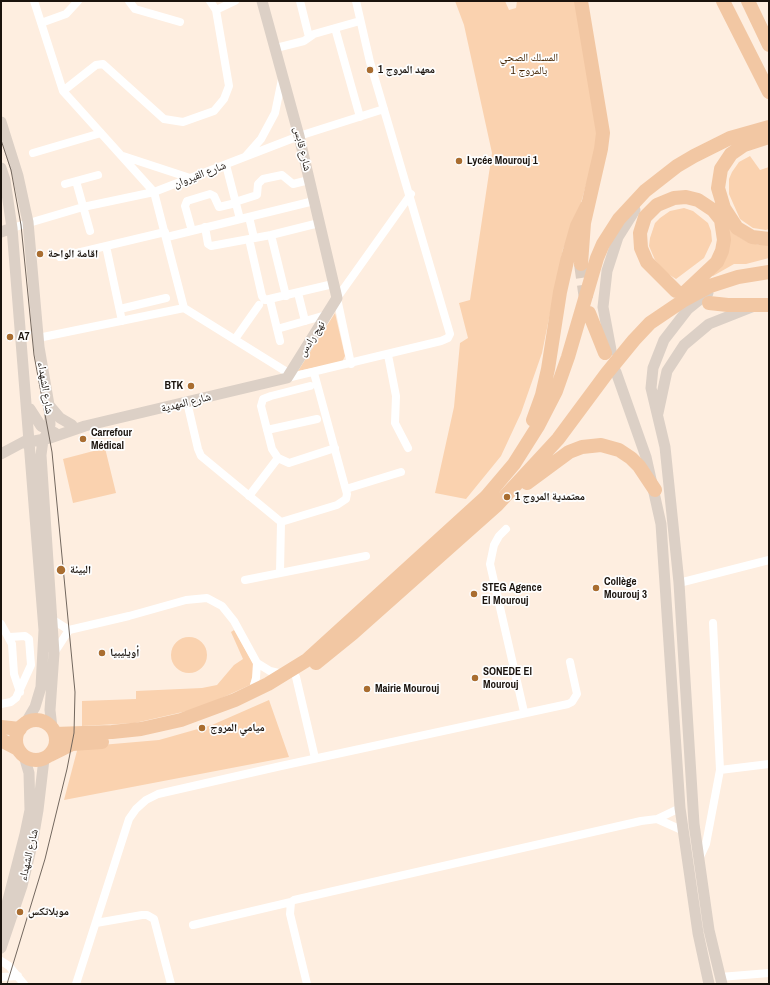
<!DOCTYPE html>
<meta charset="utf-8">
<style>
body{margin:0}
#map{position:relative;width:770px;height:985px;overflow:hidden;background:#feeee0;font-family:"Archivo Narrow",sans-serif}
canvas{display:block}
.frame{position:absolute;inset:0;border:2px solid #1a130d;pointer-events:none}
</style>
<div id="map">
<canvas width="770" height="985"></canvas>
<div class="frame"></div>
</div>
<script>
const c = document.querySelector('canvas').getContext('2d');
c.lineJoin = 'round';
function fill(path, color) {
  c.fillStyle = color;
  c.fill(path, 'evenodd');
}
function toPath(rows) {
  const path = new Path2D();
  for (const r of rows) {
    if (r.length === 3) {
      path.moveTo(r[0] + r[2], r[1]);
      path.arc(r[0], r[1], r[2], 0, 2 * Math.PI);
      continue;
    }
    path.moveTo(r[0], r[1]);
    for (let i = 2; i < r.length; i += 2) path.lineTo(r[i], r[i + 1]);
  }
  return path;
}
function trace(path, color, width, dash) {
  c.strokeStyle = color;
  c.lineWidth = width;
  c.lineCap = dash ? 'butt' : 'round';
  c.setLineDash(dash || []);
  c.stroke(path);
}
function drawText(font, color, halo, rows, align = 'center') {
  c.font = font + ' "Archivo Narrow","Noto Naskh Arabic",sans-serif';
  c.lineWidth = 3.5;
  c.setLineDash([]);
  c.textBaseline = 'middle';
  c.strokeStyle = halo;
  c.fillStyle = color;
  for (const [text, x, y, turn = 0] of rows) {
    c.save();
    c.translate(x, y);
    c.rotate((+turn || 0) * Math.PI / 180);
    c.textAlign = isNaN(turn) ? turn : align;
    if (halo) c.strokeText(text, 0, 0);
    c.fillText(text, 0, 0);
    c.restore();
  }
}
fill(toPath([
 [455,1,505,1,509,10,516,8,517,1,575,1,598,142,576,221,563,249,542,353,521,413,501,456,466,499,435,493,454,407,460,343,468,338,459,303,470,300,492,153,464,25],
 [750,156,760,170,769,167,769,229,766,230,753,228,740,219,729,194,729,179,732,172,739,162],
 [684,208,693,211,708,223,711,231,712,241,704,258,676,279,665,272,655,260,649,246,650,238,655,223,660,218,670,211],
 [727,225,736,235,746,241,759,245,769,245,769,258,746,264,734,264,713,276,711,275],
 [335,313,345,356,342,362,298,371],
 [105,448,116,493,73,503,63,459],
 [234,630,254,665,254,673,250,685,200,708,135,723,82,726,82,701,136,699,136,691,202,688,217,685,234,665,243,659,231,632],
 [189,655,18],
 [269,700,289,757,64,800,78,747,159,740,212,725]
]), '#fad2af');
trace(toPath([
 [581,264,586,299]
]), '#dccdc0', 14, [14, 7]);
trace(toPath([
 [34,1,63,91,154,192,184,308,290,374],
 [129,1,135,9,180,22],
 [300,1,309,37],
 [216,10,235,1],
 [41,23,66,14,78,1],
 [335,28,360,117],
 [276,48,304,41,314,34,360,21],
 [63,91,96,65,103,64,164,119,183,122,214,111,224,99,229,86,216,10,210,1],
 [33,153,101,133],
 [123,156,190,178],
 [246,156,261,139,275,113,282,79],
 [226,165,240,219],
 [76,181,90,231],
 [65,184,98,175],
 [235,202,257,195,258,184,263,179,282,175,293,184,309,180],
 [249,217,254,238],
 [205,227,208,244,211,246,271,235,319,223],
 [12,228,83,207,154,192,299,136,384,109],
 [192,231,185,206,187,201,210,194,214,196,219,207,236,203],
 [271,235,286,296],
 [167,237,314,201],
 [249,239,262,296,265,300,333,284],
 [106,246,122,321],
 [60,257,165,232],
 [298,293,305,321],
 [270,300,280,341],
 [120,309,166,298],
 [277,329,326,315],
 [38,338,184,308],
 [235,339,259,305],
 [388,355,396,396,395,423,408,448],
 [351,364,337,298,411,194],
 [287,378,441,341,448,338,450,334,370,62,356,1],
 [310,386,271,396,263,399,261,406,272,449,278,458,289,463,335,448],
 [187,402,198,449,201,456,281,522,337,505,346,499,347,494,314,373],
 [267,430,317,419],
 [346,489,401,472],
 [249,496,278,458],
 [506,529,499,536,494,545,490,564,524,712],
 [280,573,281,522],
 [245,580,366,556],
 [679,583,769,560],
 [53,620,69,630,129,616,186,600,207,598,222,606,234,621,257,663,270,671,283,674],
 [1,624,12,644,14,674,20,692],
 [54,653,69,630],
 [296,677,315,758],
 [252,692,256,678,257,663],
 [1,704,11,702,16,698,31,665,29,639,25,636,10,637],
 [720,770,769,764],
 [657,819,680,808],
 [699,859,706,844,720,770,713,623],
 [96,923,142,915,147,915,154,919,171,984],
 [193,925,291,902],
 [1,961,9,966,24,984],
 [1,977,18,976],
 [720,977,769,973],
 [76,984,129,819,136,809,146,800,158,794,281,766,568,704,572,702,577,694,570,662],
 [307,984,290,914,291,902,294,900,641,821,657,819,684,831]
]), '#fff', 8);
trace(toPath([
 [1,122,18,176,28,222,39,347,49,405,50,424,49,430,43,440,41,455,54,653,50,710,52,728],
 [1,168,5,180,12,228,44,630,41,687,35,707,25,724],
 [1,232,12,228],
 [708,293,688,309,664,340,653,368,651,388,665,447,679,583,694,824,709,930,722,984],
 [611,350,603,307,607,271,618,237,635,210],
 [616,372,646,457,661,524,680,808,698,933,709,984],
 [49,405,60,418,72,425],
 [30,409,41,426,55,433],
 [658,413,667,371,684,345,709,324,752,307],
 [24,443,50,438,85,426,287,378,337,298,299,136,262,1],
 [1,454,29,439],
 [1,927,25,834,30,810,29,773,24,756],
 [1,948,22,886,32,845,38,810,44,759]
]), '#dcd0c6', 11);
trace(toPath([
 [581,1,603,133,601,149,584,223,581,264],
 [723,1,769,92],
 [748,1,769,45],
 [769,137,744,145,731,154,721,169,718,188,724,208,737,228,752,237,769,239],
 [676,291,647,262,641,248,640,233,645,217,657,205,674,198,686,197,698,200,713,210,721,220,724,240,722,251,717,262,683,294],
 [709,303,728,305,769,305],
 [589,313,605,353],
 [533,420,542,395,548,369,560,292,567,261,577,226,587,206],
 [527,483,569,452,582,447,601,445,619,450,631,458,639,466,655,490],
 [316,663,353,633,497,505,558,439,607,373,634,340,650,323,684,300,710,286,738,277,769,272],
 [36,740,20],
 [1,727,20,729],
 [55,734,112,732,141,729,181,720,235,700,268,684,307,660,486,497,514,464,538,426,556,391,568,357,597,258,603,244,619,219,645,191,677,166,694,156,730,138,769,127],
 [1,740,18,749],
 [50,755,72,744,102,742]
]), '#f2c7a3', 14);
trace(toPath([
 [1,140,11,170,21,225,34,355,52,452,75,692,74,733,67,769,45,859,7,984]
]), '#72675e', 1);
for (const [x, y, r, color] of [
 [370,70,4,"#a96d30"],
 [459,161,4,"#a96d30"],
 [40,254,4,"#a96d30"],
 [10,337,4,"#a96d30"],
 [191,386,4,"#a96d30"],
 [83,439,4,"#a96d30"],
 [507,497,4,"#a96d30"],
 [61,570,5,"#a96d30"],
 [596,588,4,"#a96d30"],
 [474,594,4,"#a96d30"],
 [102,653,4,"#a96d30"],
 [475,678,4,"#a96d30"],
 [367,689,4,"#a96d30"],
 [202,728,4,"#a96d30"],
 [20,912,4,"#a96d30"]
]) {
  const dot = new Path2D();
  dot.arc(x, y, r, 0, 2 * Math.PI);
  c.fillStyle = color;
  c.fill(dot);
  trace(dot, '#fefefe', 1.5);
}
drawText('11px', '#432402', '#fefefe', [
 ["المسلك الصحي",529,58],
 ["بالمروج 1",529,71]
]);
drawText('bold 11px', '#1a130d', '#fefefe', [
 ["معهد المروج 1",378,70],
 ["Lycée Mourouj 1",467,161],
 ["اقامة الواحة",48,254],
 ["A7",18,337],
 ["BTK",183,386,"right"],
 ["Carrefour",91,433],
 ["Médical",91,446],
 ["معتمدية المروج 1",515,497],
 ["البيئة",70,570],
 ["Collège",604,582],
 ["Mourouj 3",604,595],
 ["STEG Agence",482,588],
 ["El Mourouj",482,601],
 ["أويليبيا",110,653],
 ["SONEDE El",483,672],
 ["Mourouj",483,685],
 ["Mairie Mourouj",375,689],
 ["ميامي المروج",210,728],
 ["موبلاتكس",28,912]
], 'left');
drawText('11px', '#1a130d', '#fefefe', [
 ["شارع قابس",302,149,76],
 ["شارع القيروان",200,175,-21],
 ["نهج رادس",312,339,-58],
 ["شارع الشهداء",45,388,81],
 ["شارع المهدية",186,403,-14],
 ["شارع الشهداء",29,855,-77]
]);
</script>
